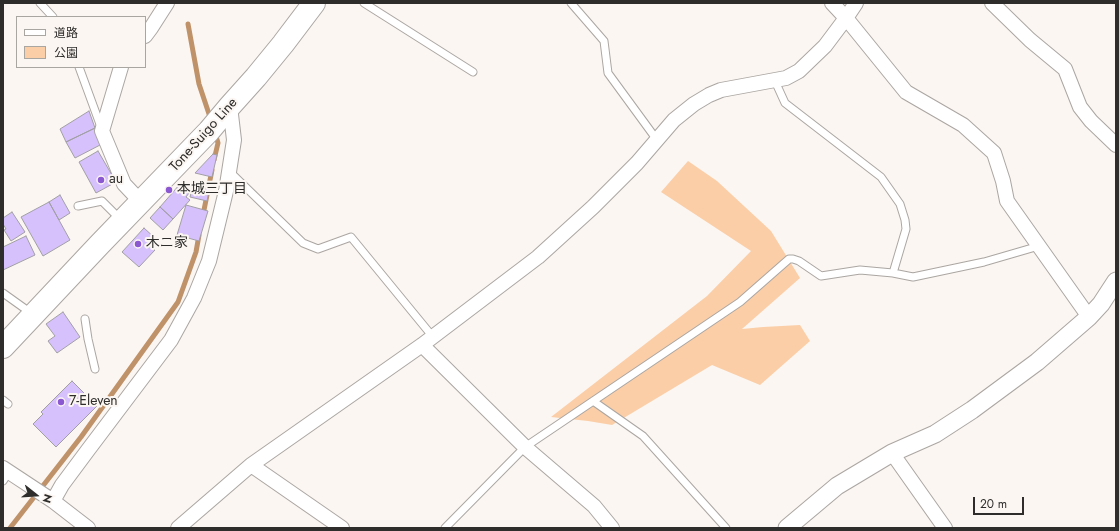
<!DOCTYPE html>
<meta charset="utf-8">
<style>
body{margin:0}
#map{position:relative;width:1119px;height:531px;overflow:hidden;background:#fbf6f2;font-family:Jost,"Noto Sans JP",sans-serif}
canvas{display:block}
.frame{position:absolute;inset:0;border:4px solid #2e2d2b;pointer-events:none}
.legend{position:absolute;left:16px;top:16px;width:130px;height:52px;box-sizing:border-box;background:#fbf6f2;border:1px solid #a9a6a2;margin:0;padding:5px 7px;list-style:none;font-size:12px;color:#2e2d2b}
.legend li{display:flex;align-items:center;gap:8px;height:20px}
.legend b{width:20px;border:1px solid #a9a6a2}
.north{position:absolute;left:16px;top:475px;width:40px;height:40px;-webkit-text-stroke:3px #fbf6f2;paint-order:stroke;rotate:107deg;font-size:11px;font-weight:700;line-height:16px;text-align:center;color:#2e2d2b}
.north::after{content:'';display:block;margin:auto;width:14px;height:18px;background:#2e2d2b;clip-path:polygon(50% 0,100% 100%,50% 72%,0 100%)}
.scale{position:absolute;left:973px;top:497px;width:51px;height:18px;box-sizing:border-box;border:2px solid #2e2d2b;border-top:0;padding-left:5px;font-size:12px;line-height:14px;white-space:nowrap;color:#2e2d2b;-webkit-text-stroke:3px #fbf6f2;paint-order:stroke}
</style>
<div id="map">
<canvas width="1119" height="531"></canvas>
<div class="frame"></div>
<ul class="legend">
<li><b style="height:5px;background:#fff"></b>道路</li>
<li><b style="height:11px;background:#fbcea7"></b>公園</li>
</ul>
<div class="north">N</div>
<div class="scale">20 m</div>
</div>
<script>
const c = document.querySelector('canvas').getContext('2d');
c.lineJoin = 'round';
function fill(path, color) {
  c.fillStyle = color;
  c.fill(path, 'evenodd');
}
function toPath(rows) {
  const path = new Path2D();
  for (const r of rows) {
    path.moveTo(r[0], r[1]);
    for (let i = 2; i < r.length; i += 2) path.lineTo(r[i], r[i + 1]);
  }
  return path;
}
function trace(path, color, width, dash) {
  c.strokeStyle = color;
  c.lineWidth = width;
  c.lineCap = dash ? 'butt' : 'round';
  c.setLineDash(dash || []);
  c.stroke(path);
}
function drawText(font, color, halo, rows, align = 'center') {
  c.font = font + ' Jost,"Noto Sans JP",sans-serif';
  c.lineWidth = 4;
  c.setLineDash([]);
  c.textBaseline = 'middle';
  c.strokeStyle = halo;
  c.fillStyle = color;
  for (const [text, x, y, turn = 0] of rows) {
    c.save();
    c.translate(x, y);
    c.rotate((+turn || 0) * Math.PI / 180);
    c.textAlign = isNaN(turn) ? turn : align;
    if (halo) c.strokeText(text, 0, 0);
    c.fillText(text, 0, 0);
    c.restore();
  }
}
fill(toPath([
 [688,161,717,181,771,231,800,278,742,329,763,327,800,325,810,341,760,385,712,365,612,425,588,421,551,417,707,296,751,251,661,192]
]), '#fbcea7');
trace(toPath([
 [188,24,199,84,211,120],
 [214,160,218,143,215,133],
 [203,215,212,170],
 [10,528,81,437,178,302,196,252,199,235]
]), '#c09269', 5);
const building = toPath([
 [89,111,95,128,66,142,60,129,89,111],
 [95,128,102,144,75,158,66,142,95,128],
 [98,151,116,182,96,193,79,162,98,151],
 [213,154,217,155,212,177,195,173,213,154],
 [194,182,210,186,207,201,190,197,194,182],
 [180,184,189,193,186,197,190,200,173,219,160,207,180,184],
 [60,195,70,213,59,220,49,202,60,195],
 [49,202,70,240,43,256,21,217,49,202],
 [186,205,208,211,199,241,177,235,186,205],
 [160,207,173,219,163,230,150,218,160,207],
 [12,212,25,232,11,241,4,230,6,229,3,224,3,218,12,212],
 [144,228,156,239,150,246,155,250,139,267,122,252,144,228],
 [26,236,35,255,3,270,3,247,26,236],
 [63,312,80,337,57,353,48,341,55,336,46,324,63,312],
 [72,381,97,406,56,447,33,424,43,414,41,412,72,381]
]);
fill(building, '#d6c1fc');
trace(building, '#a19fa4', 1);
const service = toPath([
 [40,3,53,17],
 [364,3,473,72],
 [571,3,604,41,608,73,657,140],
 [79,67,101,127],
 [775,81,785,103,881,177,900,204,905,220,906,229,893,273],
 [229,171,303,243,318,249,351,237,433,337],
 [78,206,102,201,121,220],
 [3,293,31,313],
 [85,319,88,339,95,369],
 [3,400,8,404],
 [593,401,643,436,726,528],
 [3,481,9,472],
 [445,528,525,447,740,302,789,259,793,259,799,261,821,276,860,270,893,273,913,277,984,262,1039,246]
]);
const minor = toPath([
 [832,3,846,18,906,92,963,125,994,153,1003,181,1007,201,1089,317],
 [992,3,1030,40,1065,69,1080,107,1091,121,1116,145],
 [145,36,151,28,167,3],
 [121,67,102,131,124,184,141,202],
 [422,345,525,447,594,506,612,528],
 [892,453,945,528],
 [251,465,342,528],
 [3,468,53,501,88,528],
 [53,501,62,485,88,450,171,340,194,298,209,261,226,191,234,140,230,106],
 [178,528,251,465,422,345,538,257,593,207,637,163,674,120,694,104,709,95,721,90,786,78,799,71,825,46,846,18,856,3]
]);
const tertiary = toPath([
 [787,528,837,486,892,453,935,434,972,410,1037,362,1089,317,1101,304,1116,281]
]);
const trunk = toPath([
 [3,347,99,245,209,131,230,106,256,77,283,44,314,3]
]);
trace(service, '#aba6a2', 9);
trace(minor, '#aba6a2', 16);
trace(tertiary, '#aba6a2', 19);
trace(trunk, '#aba6a2', 24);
trace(service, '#fff', 7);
trace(minor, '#fff', 14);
trace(tertiary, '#fff', 17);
trace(trunk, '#fff', 22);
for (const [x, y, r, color] of [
 [101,180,4,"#8c58d1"],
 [169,190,4,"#8c58d1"],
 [138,244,4,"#8c58d1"],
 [61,402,4,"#8c58d1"]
]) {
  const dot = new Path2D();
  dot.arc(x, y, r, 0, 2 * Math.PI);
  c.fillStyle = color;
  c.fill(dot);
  trace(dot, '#fbf6f2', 1.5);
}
drawText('14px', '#2e2d2b', '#fbf6f2', [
 ["Tone-Suigo Line",204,135,-48]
]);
drawText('14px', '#2e2d2b', '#fbf6f2', [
 ["au",109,180],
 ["本城三丁目",177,190],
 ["木ニ家",146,244],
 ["7-Eleven",69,402]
], 'left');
</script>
